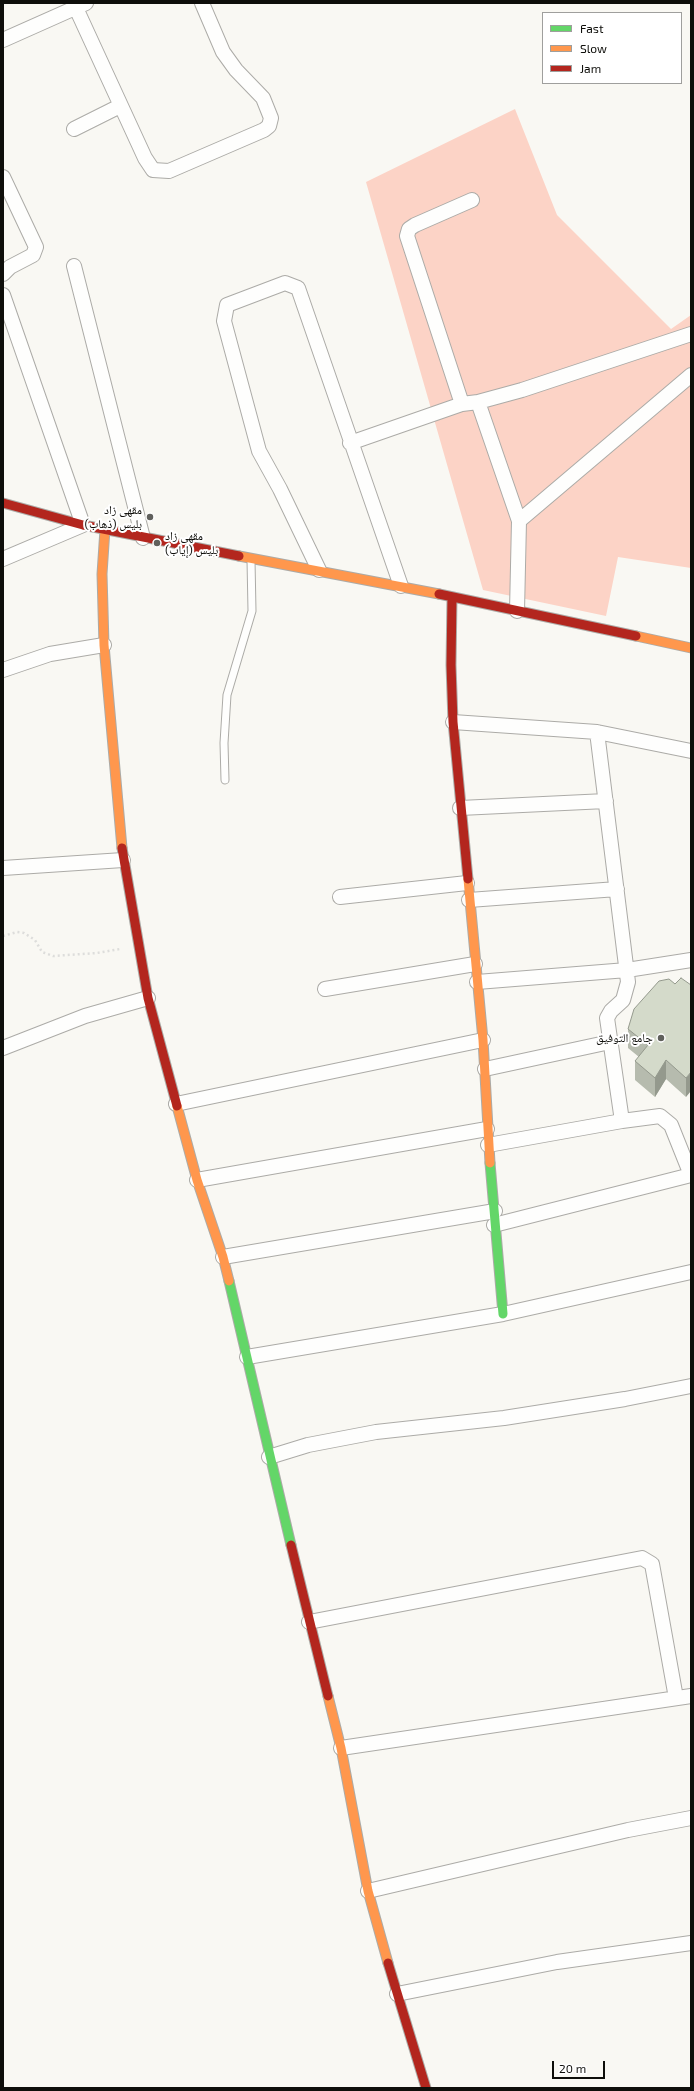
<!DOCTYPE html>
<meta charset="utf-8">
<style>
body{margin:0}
#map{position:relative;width:694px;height:2091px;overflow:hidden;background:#f9f8f3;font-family:"Exo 2",sans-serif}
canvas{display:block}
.frame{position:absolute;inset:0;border:4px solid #0e0e0a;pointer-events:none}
.legend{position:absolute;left:542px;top:12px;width:140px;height:72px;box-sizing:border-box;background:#fff;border:1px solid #9f9f9d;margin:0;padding:5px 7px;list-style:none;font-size:12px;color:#0e0e0a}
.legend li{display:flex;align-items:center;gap:8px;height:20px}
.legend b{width:20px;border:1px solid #9f9f9d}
.scale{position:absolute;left:552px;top:2061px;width:53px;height:18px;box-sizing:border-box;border:2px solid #0e0e0a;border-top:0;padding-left:5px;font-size:12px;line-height:14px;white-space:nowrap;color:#0e0e0a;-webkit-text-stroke:3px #fff;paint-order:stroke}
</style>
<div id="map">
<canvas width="694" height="2091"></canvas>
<div class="frame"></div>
<ul class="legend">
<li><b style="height:5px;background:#63d668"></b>Fast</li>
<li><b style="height:5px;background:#ff974d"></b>Slow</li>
<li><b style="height:5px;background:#b3261e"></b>Jam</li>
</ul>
<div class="scale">20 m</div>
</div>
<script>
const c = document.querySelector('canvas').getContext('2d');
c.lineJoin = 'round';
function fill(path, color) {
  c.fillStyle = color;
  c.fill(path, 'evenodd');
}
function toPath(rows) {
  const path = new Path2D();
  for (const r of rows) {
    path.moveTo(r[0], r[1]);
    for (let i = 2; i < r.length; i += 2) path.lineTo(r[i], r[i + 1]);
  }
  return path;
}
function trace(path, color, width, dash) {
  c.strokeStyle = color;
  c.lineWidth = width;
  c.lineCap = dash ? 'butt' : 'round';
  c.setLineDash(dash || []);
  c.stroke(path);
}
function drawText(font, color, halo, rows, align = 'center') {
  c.font = font + ' "Exo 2","Noto Naskh Arabic",sans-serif';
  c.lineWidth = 4;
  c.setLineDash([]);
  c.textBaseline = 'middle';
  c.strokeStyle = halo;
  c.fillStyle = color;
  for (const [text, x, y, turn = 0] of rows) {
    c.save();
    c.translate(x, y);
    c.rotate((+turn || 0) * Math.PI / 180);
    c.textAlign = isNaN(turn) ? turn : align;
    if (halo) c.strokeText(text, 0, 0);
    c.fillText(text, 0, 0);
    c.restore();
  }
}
fill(toPath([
 [515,109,557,215,671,329,691,315,691,568,618,557,606,616,483,590,366,182]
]), '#fcd3c6');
const lane = toPath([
 [225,780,224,743,227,695,252,611,251,560]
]);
const street = toPath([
 [76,8,145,158,153,170,169,171,264,130,269,126,271,118,263,98,236,70,223,52,202,3],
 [3,40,86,3],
 [74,129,120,106],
 [3,177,36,247,33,255,10,267,3,274],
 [74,266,143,538],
 [3,295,83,525,3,559],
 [478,402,519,521,517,611],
 [462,404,478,402,522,390,691,334],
 [350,443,462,404,407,236,409,229,415,225,472,200],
 [519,521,691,375],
 [319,570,280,489,259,451,224,321,227,305,285,283,298,288,401,586],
 [3,670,50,654,104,645],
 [453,722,597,732,691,751],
 [597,732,628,982,623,1000,611,1011,607,1018,622,1121],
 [460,808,606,801],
 [3,868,123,860],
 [340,897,467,883],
 [469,900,617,889],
 [477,982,627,970,691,960],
 [325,989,475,964],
 [3,1048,85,1016,148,998],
 [485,1069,610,1042],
 [176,1104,483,1040],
 [488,1145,622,1121,660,1116,671,1125,691,1175],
 [197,1180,487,1129],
 [494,1225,691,1175],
 [223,1257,495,1211],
 [247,1357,503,1314,691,1272],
 [269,1457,308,1445,376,1432,504,1418,625,1399,691,1386],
 [309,1622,642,1558,652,1564,676,1698],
 [341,1748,691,1696],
 [368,1891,628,1830,691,1818],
 [397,1994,557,1962,691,1943]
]);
const fast = toPath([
 [490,1163,503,1314],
 [229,1281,291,1545]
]);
const slow = toPath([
 [105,529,102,574,104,645,122,848],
 [239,556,439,594],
 [636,636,691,648],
 [468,879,483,1040,490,1163],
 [177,1106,197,1180,223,1257,229,1281],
 [328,1696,341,1748,368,1891,388,1963]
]);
const jam = toPath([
 [3,503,83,525,239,556],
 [439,594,636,636],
 [452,597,451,665,453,722,468,879],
 [122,848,148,998,177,1106],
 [291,1545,328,1696],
 [388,1963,426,2088]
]);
trace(lane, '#acaba7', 9);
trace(street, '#acaba7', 16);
trace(fast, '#acaba7', 11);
trace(slow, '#acaba7', 11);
trace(jam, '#acaba7', 11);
trace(toPath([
 [3,936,17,932,24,933,35,940,42,952,53,956,97,953,120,949]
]), '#dddddb', 2.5, [2, 3]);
trace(lane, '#fefefd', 7);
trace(street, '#fefefd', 14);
trace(fast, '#63d668', 9);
trace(slow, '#ff974d', 9);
trace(jam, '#b3261e', 9);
fill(toPath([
 [691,985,686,1097,666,1079,655,1097,635,1080,635,1061,639,1057,628,1048,628,1029]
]), '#b6bbae');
fill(toPath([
 [666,1060,666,1079,655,1097,655,1078],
 [691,1072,691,1091,686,1097,686,1078]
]), '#94998d');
const building = toPath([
 [681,978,691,985,691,1072,686,1078,666,1060,655,1078,635,1061,648,1045,628,1029,634,1009,659,981,669,979,675,984,681,978]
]);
fill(building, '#d4daca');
trace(building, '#94998d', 1);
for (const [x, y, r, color] of [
 [150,517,4,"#60605c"],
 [157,543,4,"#60605c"],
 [661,1038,4,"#60605c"]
]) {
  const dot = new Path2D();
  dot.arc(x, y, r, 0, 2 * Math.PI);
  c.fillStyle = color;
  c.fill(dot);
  trace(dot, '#fff', 1.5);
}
drawText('12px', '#0e0e0a', '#fff', [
 ["مقهى زاد",142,510],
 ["بليس (ذهاب)",142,524],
 ["مقهى زاد",165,536,"left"],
 ["بليس (إياب)",165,550,"left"],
 ["جامع التوفيق",653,1038]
], 'right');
</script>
